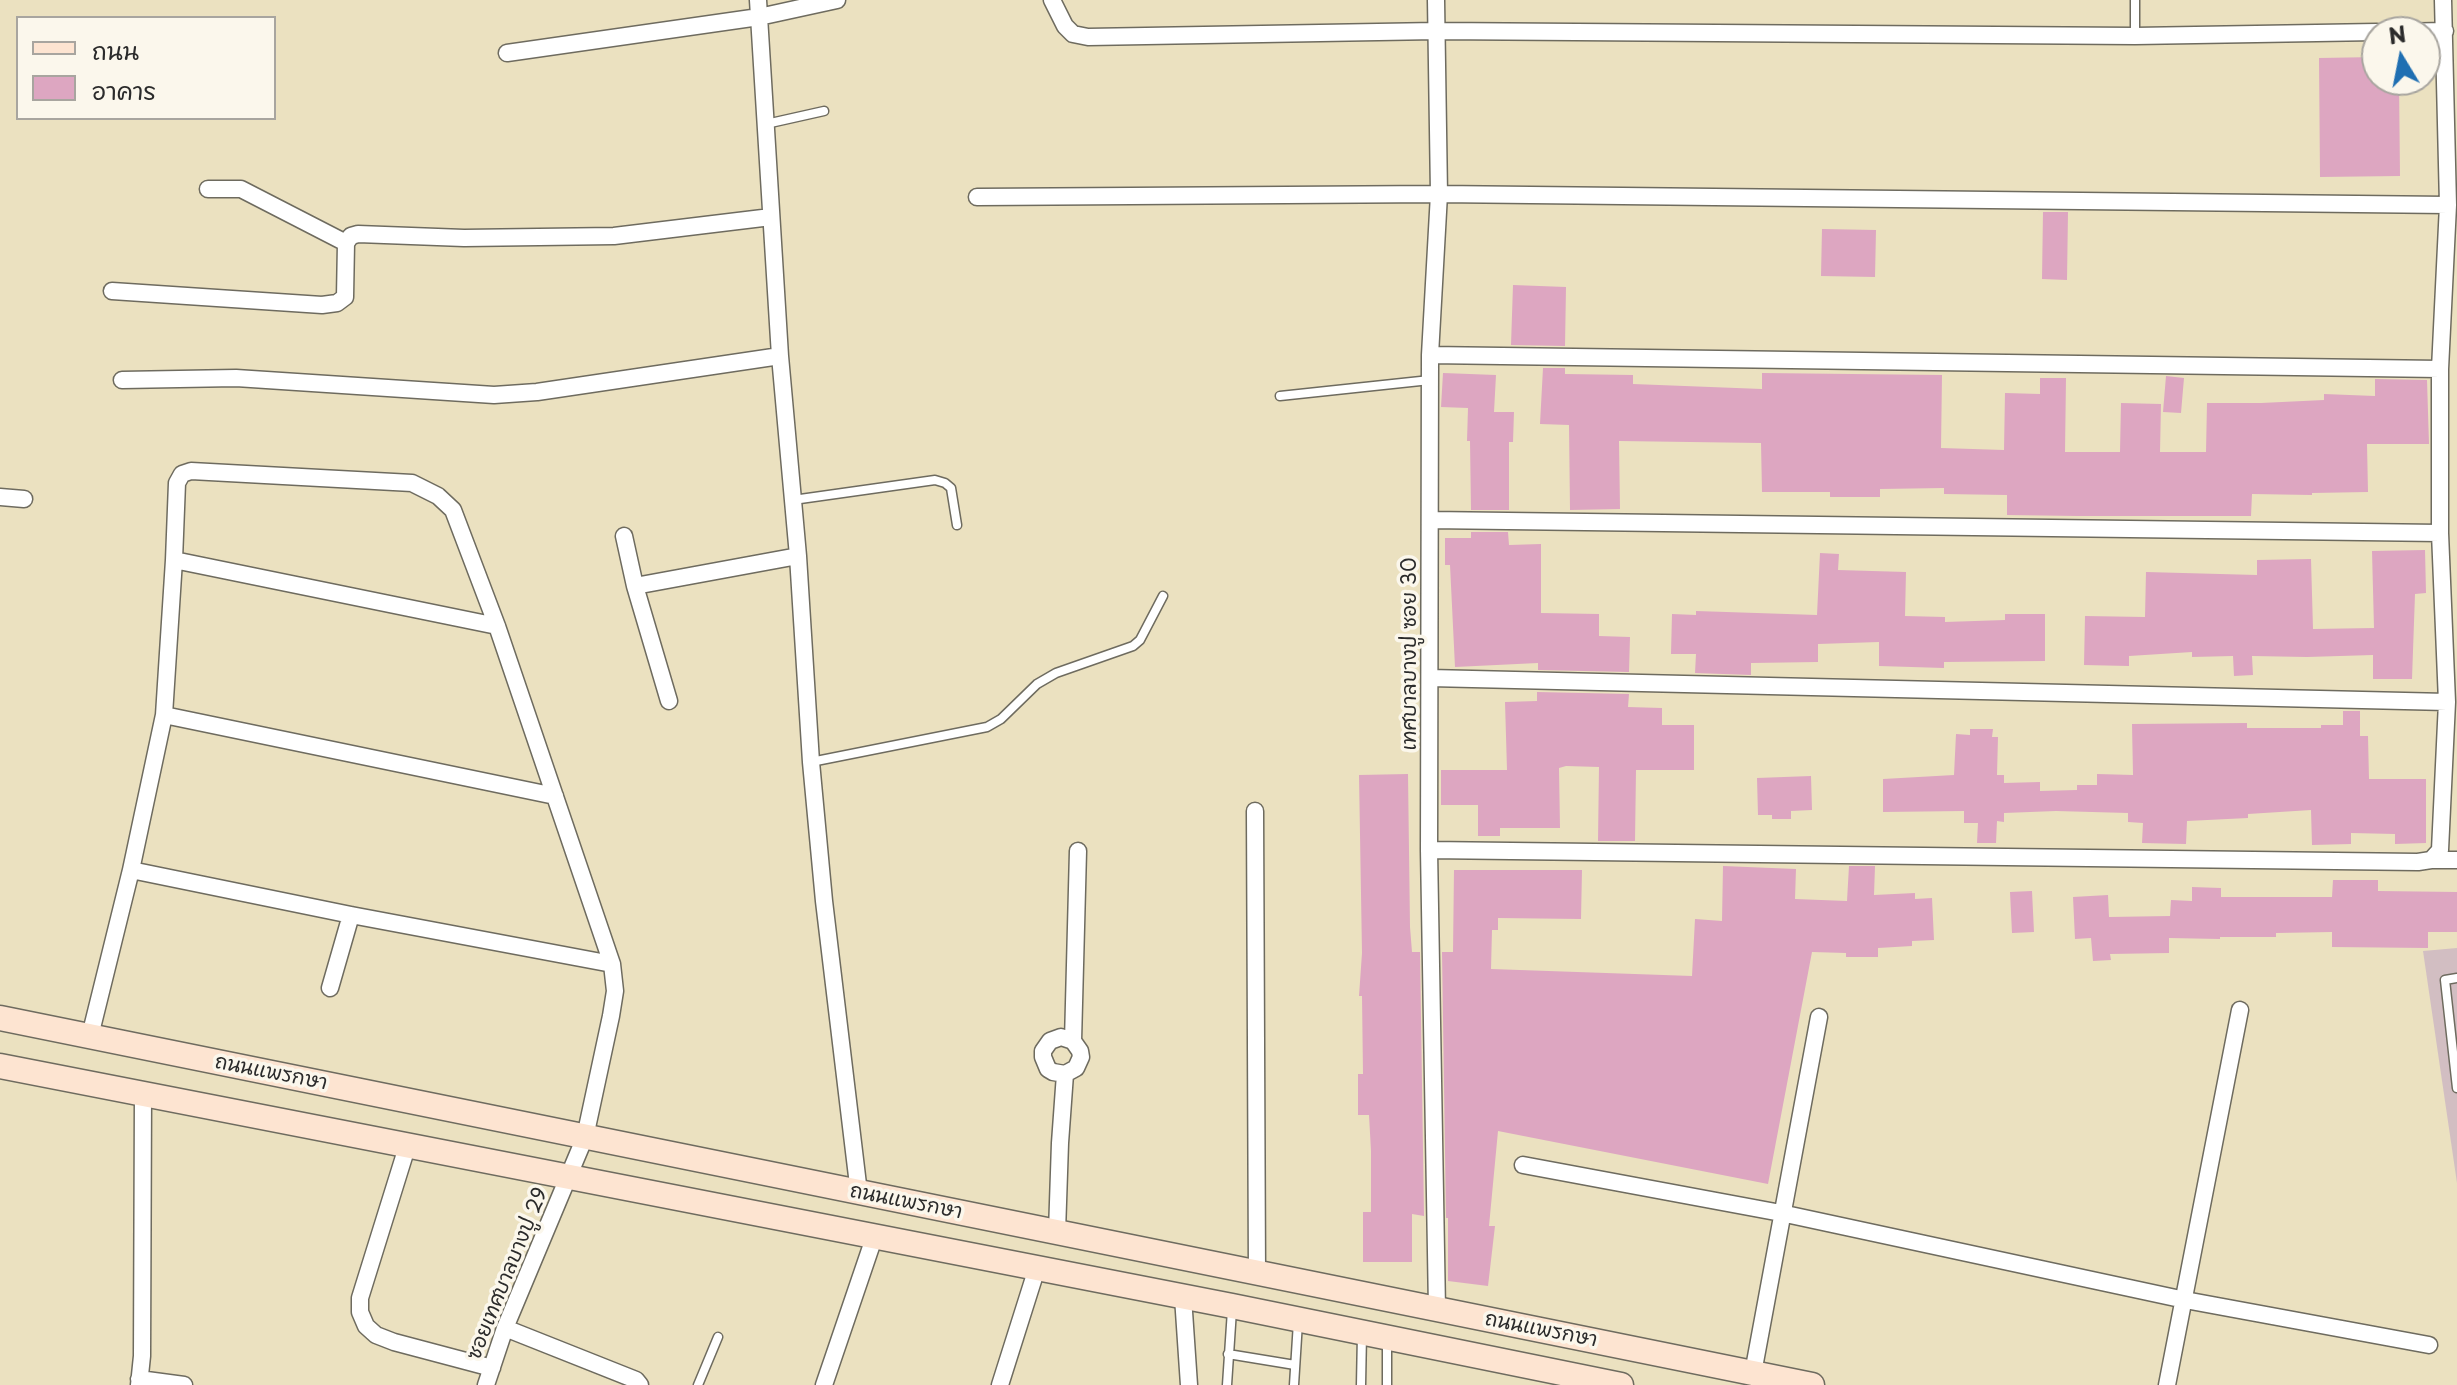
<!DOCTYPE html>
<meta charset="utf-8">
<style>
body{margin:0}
#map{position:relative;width:2457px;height:1385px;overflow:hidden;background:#ebe1c0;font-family:"Playpen Sans","Playpen Sans Thai",sans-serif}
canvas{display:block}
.legend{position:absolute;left:16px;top:16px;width:260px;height:104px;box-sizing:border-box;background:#fbf7ec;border:2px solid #a8a59f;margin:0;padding:10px 14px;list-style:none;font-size:24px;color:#2b2b2b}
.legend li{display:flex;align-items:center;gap:16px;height:40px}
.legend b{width:40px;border:2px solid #a8a59f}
.north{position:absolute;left:2361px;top:16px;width:80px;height:80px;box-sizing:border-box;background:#fbf7ec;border:2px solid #a8a59f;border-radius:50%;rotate:350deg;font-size:22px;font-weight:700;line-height:32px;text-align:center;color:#2b2b2b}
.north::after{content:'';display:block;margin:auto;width:28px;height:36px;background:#1f6fb2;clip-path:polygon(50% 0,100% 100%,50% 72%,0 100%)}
</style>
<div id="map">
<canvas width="2457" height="1385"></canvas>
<ul class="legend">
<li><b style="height:10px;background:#fde4d1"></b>ถนน</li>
<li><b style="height:22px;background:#dda6c1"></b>อาคาร</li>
</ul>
<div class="north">N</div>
</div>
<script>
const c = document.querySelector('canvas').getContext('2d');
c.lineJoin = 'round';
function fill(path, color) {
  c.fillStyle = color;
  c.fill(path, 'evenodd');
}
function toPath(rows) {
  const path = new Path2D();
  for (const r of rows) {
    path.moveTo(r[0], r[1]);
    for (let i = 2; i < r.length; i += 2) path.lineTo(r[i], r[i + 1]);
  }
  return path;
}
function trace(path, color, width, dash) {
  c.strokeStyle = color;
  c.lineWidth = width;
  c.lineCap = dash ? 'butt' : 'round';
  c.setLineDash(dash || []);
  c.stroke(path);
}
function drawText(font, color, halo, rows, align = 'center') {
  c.font = font + ' "Playpen Sans","Playpen Sans Thai",sans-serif';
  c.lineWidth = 7;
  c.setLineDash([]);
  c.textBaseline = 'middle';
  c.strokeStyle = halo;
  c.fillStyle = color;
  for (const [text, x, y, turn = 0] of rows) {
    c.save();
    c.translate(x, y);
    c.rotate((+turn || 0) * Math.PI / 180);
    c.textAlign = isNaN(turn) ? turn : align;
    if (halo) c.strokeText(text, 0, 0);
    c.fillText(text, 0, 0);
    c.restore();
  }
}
fill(toPath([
 [2457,948,2457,1183,2423,951]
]), '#d2bec2');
fill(toPath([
 [2377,57,2377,80,2399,80,2400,176,2320,177,2319,58],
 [2043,212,2068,212,2067,280,2042,279],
 [1822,229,1876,230,1875,277,1821,276],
 [1513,285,1566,287,1565,346,1511,345],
 [1543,368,1565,368,1565,374,1633,375,1633,384,1762,389,1762,373,1942,375,1941,448,2004,450,2005,393,2040,394,2040,378,2066,378,2065,452,2120,452,2121,403,2161,404,2160,452,2206,452,2207,403,2261,403,2324,400,2324,394,2375,396,2375,379,2427,380,2429,444,2367,444,2368,492,2312,493,2312,495,2252,494,2251,516,2077,516,2007,515,2007,495,1944,494,1944,488,1880,489,1880,497,1830,497,1830,492,1762,492,1761,443,1619,441,1620,509,1570,510,1569,425,1540,424],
 [1443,373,1496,375,1494,412,1514,412,1513,442,1509,442,1509,510,1471,510,1470,441,1467,441,1468,408,1441,407],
 [2166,376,2184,378,2181,413,2163,412],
 [1471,532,1508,532,1509,545,1541,544,1541,613,1599,614,1599,636,1630,637,1629,672,1538,670,1538,663,1455,667,1450,565,1445,565,1445,538,1471,538],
 [2425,550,2426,593,2415,594,2412,679,2373,679,2373,655,2307,657,2252,656,2253,675,2234,676,2233,656,2192,657,2192,652,2129,656,2129,666,2084,665,2085,616,2145,617,2146,572,2257,575,2257,560,2311,559,2313,629,2374,628,2372,551],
 [1820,553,1839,554,1838,570,1906,572,1905,616,1945,617,1945,622,2005,620,2005,614,2045,614,2045,661,1944,662,1944,668,1879,666,1879,642,1818,644,1818,662,1751,663,1751,675,1695,673,1696,654,1671,654,1672,614,1696,615,1696,611,1817,615],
 [1537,692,1629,694,1628,707,1662,708,1662,725,1694,725,1694,770,1636,770,1635,841,1598,841,1599,767,1566,766,1559,768,1560,828,1500,828,1500,836,1478,836,1478,805,1441,805,1441,770,1507,770,1505,702,1537,701],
 [2343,711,2360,711,2360,736,2368,736,2369,779,2426,779,2426,843,2395,844,2395,834,2351,833,2351,844,2312,845,2311,810,2248,814,2248,818,2187,821,2186,844,2142,843,2143,823,2128,822,2128,813,2056,811,2004,813,2004,822,1997,821,1996,843,1977,843,1978,823,1964,823,1964,811,1883,812,1883,779,1954,775,1956,734,1970,735,1970,729,1993,729,1992,737,1998,737,1997,775,2004,775,2004,783,2040,782,2040,791,2077,790,2077,785,2097,785,2097,774,2133,775,2132,724,2247,723,2247,728,2321,728,2321,725,2343,725],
 [1408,774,1410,927,1412,952,1420,952,1424,1216,1412,1214,1412,1262,1363,1262,1363,1212,1371,1212,1371,1151,1369,1115,1358,1115,1358,1074,1363,1074,1362,996,1359,996,1362,953,1359,775],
 [1811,776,1812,810,1791,811,1791,819,1772,819,1772,815,1758,815,1757,778],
 [1723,866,1796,869,1795,899,1847,901,1849,866,1875,866,1874,895,1915,893,1915,899,1932,898,1934,940,1912,941,1912,946,1878,948,1878,957,1846,957,1846,953,1812,952,1768,1184,1498,1131,1489,1226,1495,1226,1488,1286,1448,1281,1448,1218,1446,1218,1442,952,1453,952,1454,870,1582,870,1581,919,1498,918,1498,930,1492,930,1491,969,1692,976,1695,919,1722,921],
 [2333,880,2378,880,2378,891,2457,892,2457,932,2428,932,2428,948,2332,947,2332,932,2276,933,2276,937,2220,937,2220,939,2169,938,2169,953,2110,954,2111,960,2093,961,2091,938,2075,939,2073,897,2108,895,2109,917,2170,916,2171,900,2192,901,2192,887,2221,888,2221,897,2332,897],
 [2032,891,2034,932,2012,933,2010,892]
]), '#dda6c1');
const service = toPath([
 [2135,36,2135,0],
 [766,124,824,111],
 [1280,396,1430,380],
 [793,500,935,480,945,483,951,488,957,525],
 [811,762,987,727,1001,719,1037,684,1056,673,1133,646,1140,640,1163,596],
 [2457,978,2445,980,2457,1088],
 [1387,1342,1387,1385],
 [1228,1354,1295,1365],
 [698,1385,718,1337],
 [1227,1385,1232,1310],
 [1294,1385,1298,1322],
 [1361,1385,1362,1334]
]);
const minor = toPath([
 [758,0,780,356,798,556,811,762,824,901,859,1193],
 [1052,0,1065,26,1073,34,1088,37,1436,31,2135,36,2377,32],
 [1436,0,1439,194,1430,355,1429,850,1437,1309],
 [2393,32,2445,31],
 [507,53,759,17,837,0],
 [208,189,241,189,346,243],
 [977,197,1439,194,2448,205],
 [112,291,322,305,337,303,345,297,346,243,351,236,358,234,464,238,614,236,771,217],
 [1430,355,2440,369],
 [122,380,236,378,494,395,537,392,780,356],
 [0,497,24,499],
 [1430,520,2440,533],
 [624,536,635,586],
 [174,560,497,626],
 [1430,678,2447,702],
 [669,701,635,586,798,556],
 [164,715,555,796],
 [1255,811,1257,1273],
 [1429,850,2418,862,2431,860,2440,850,2447,702,2440,533,2440,369,2448,205,2443,0],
 [2431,860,2457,860],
 [131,870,351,915,612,964],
 [330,988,351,915],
 [90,1036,131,870,164,715,174,560,177,483,182,474,191,471,412,483,438,496,453,510,497,626,612,964,615,991,611,1016,585,1137,505,1328,486,1385],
 [1073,1041,1061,1037,1050,1041,1043,1051,1043,1057,1048,1069,1053,1072,1065,1074,1076,1068,1081,1057,1080,1051,1073,1041,1078,851],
 [407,1147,360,1298,360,1312,366,1326,376,1335,394,1342,492,1368],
 [1523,1165,1781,1213,2185,1300,2429,1345],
 [1057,1232,1060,1143,1065,1074],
 [1183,1297,1189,1385],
 [505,1328,636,1380,640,1385],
 [1753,1373,1819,1017],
 [139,1379,184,1385],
 [139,1385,142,1356,143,1093],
 [824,1385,874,1238],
 [1000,1385,1037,1268],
 [2167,1385,2240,1010]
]);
const secondary = toPath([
 [0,1018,1812,1385],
 [0,1066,1232,1306,1621,1385]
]);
trace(service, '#6e6b5f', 11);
trace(minor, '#6e6b5f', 19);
trace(secondary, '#6e6b5f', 27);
trace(service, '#fff', 8);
trace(minor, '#fff', 16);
trace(secondary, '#fde4d1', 24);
drawText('20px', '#2b2b2b', '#fbf7ec', [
 ["เทศบาลบางปู ซอย 30",1410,654,-90],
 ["ถนนแพรกษา",271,1073,11],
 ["ถนนแพรกษา",906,1202,11],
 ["ซอยเทศบาลบางปู 29",508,1274,-68],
 ["ถนนแพรกษา",1541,1330,11]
]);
</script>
